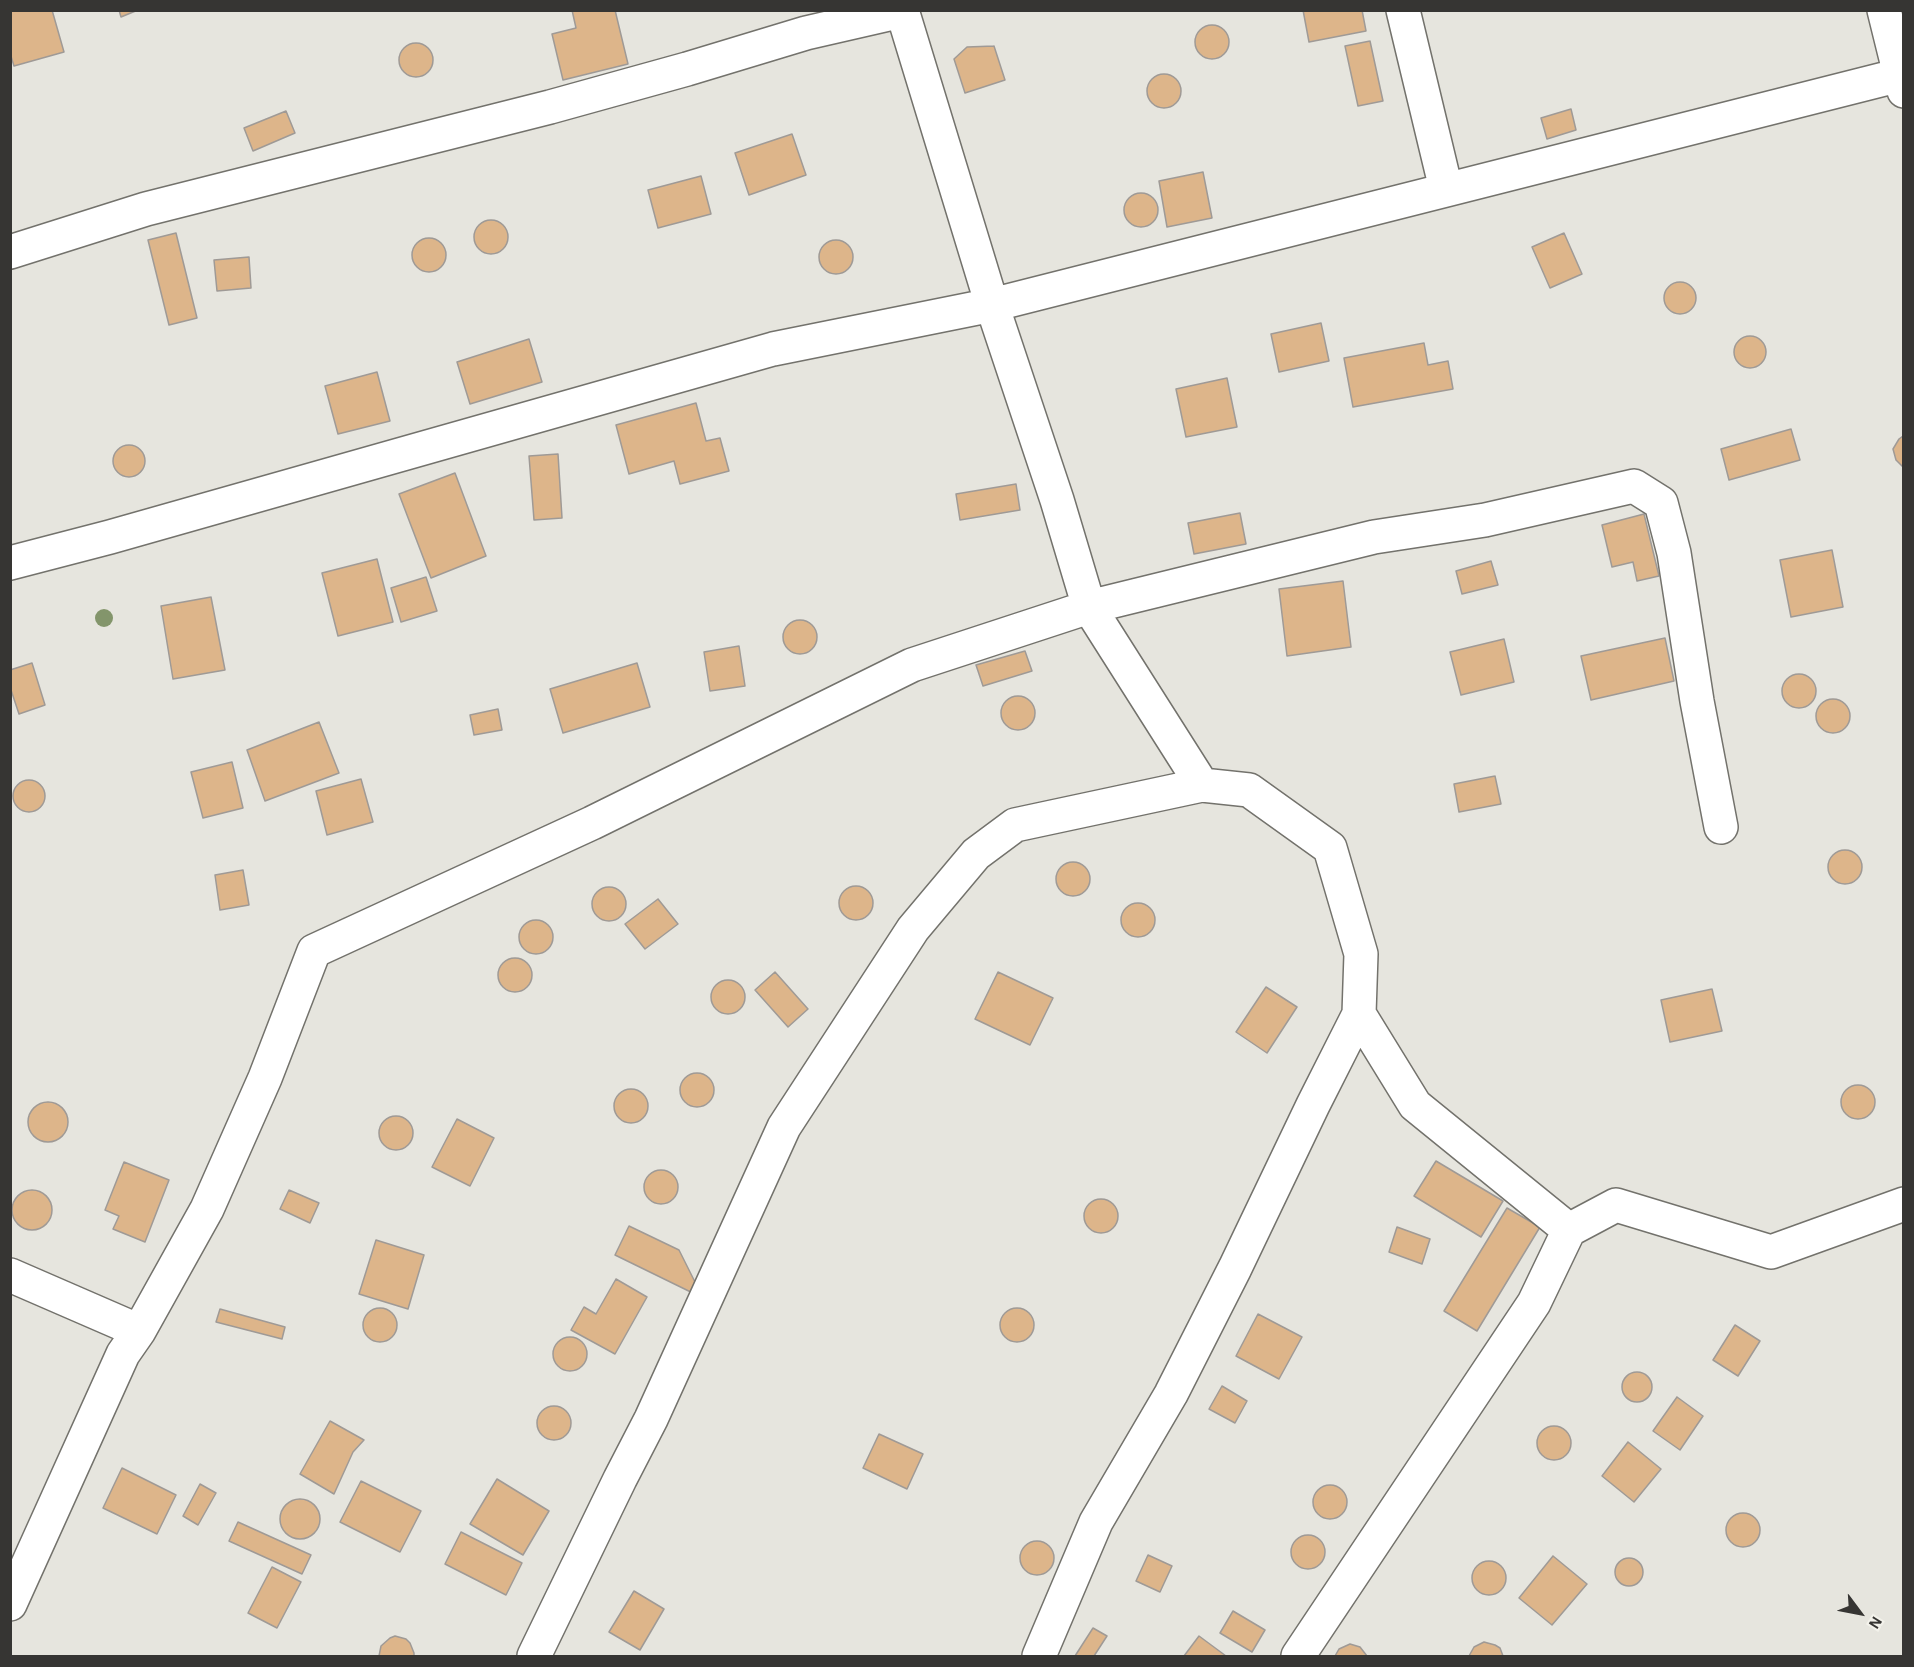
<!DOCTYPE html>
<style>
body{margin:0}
#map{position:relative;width:1914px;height:1667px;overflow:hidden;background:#e6e5de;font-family:"Alegreya Sans",sans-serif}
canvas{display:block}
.frame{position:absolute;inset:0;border:12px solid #363533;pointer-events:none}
.north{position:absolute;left:1830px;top:1583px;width:60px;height:60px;-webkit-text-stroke:4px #f3f2eb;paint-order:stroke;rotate:122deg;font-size:16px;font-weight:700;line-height:24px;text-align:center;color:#363533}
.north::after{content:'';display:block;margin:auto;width:21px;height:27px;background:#363533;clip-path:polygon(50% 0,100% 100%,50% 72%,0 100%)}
</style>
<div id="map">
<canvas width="1914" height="1667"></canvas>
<div class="frame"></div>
<div class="north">N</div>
</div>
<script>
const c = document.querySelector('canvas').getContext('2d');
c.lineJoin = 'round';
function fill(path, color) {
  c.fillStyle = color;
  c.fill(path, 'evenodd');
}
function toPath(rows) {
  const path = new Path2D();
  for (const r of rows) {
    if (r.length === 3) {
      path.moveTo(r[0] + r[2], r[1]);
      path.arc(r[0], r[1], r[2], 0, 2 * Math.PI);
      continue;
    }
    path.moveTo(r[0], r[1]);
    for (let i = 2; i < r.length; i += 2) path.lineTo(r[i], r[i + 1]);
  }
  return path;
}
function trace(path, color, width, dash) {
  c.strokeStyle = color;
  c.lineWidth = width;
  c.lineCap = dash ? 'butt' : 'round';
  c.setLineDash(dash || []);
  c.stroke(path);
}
const building = toPath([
 [10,10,52,10,64,52,14,66,10,53,10,10],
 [119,10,138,10,121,17,119,10],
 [572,10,615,10,628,64,563,80,552,34,576,28,572,10],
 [1303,10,1362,10,1366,31,1309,42,1303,10],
 [1212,42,17],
 [1370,41,1383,101,1358,106,1345,46,1370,41],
 [416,60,17],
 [994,46,1005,80,965,93,954,59,967,47,994,46],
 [1164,91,17],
 [1571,109,1576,130,1547,139,1541,118,1571,109],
 [286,111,295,133,253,151,244,128,286,111],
 [792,134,806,175,749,195,735,153,792,134],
 [1203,172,1212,218,1167,227,1159,181,1203,172],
 [701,176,711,214,658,228,648,190,701,176],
 [1141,210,17],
 [491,237,17],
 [176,233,197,318,169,325,148,240,176,233],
 [1564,233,1582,274,1550,288,1532,247,1564,233],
 [429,255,17],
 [836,257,17],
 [249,257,251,288,217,291,214,260,249,257],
 [1680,298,16],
 [1321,323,1329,361,1279,372,1271,334,1321,323],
 [1750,352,16],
 [529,339,542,382,470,404,457,362,529,339],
 [1424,343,1428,365,1448,361,1453,389,1353,407,1344,358,1424,343],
 [377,372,390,421,338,434,325,386,377,372],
 [1227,378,1237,427,1186,437,1176,389,1227,378],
 [696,403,706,441,720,438,729,471,680,484,674,461,629,474,616,425,696,403],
 [1791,429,1800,460,1729,480,1721,449,1791,429],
 [1903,436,1904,436,1904,468,1896,460,1893,449,1899,439,1903,436],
 [129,461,16],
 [558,454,562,518,534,520,529,456,558,454],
 [455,473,486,556,431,578,399,494,455,473],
 [1016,484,1020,510,960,520,956,494,1016,484],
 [1240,513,1246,544,1194,554,1188,523,1240,513],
 [1644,514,1659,576,1637,581,1633,562,1612,567,1602,525,1644,514],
 [1832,550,1843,607,1791,617,1780,560,1832,550],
 [377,559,393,622,338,636,322,573,377,559],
 [1491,561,1498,585,1462,594,1456,571,1491,561],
 [426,577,437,611,401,622,391,588,426,577],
 [1343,581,1351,647,1287,656,1279,589,1343,581],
 [211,597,225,670,173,679,161,606,211,597],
 [800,637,17],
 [1665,638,1674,681,1591,700,1581,656,1665,638],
 [1504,639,1514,682,1461,695,1450,652,1504,639],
 [739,646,745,686,710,691,704,652,739,646],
 [1025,651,1032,671,983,686,976,665,1025,651],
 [32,663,45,705,19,714,10,687,10,670,32,663],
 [637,663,650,707,563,733,550,689,637,663],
 [1799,691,17],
 [1018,713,17],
 [1833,716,17],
 [498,709,502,730,474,735,470,715,498,709],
 [319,722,339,773,265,801,247,750,319,722],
 [232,762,243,808,203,818,191,772,232,762],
 [1495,776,1501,804,1459,812,1454,784,1495,776],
 [361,779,373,822,327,835,316,791,361,779],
 [29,796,16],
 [1845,867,17],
 [1073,879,17],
 [243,870,249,905,220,910,215,875,243,870],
 [856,903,17],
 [609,904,17],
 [658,899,678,924,645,949,625,924,658,899],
 [1138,920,17],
 [536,937,17],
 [515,975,17],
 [775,972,808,1009,788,1027,755,990,775,972],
 [998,972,1053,998,1030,1045,975,1019,998,972],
 [728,997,17],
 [1266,987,1297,1007,1267,1053,1236,1032,1266,987],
 [1712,989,1722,1031,1670,1042,1661,1000,1712,989],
 [697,1090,17],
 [1858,1102,17],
 [631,1106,17],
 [48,1122,20],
 [396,1133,17],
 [457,1119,494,1138,470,1186,432,1167,457,1119],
 [1436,1161,1503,1201,1481,1237,1414,1196,1436,1161],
 [124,1162,169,1180,145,1242,113,1229,119,1216,105,1210,124,1162],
 [661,1187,17],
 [289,1190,319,1203,310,1223,280,1209,289,1190],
 [32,1210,20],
 [1101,1216,17],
 [1507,1208,1540,1227,1477,1331,1444,1311,1507,1208],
 [629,1226,679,1250,703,1298,615,1255,629,1226],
 [1397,1227,1430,1239,1422,1264,1389,1252,1397,1227],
 [376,1240,424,1255,408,1309,359,1294,376,1240],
 [616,1279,647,1297,615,1354,571,1330,584,1307,596,1314,616,1279],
 [1017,1325,17],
 [380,1325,17],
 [220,1309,285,1327,282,1339,216,1322,220,1309],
 [1258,1314,1302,1337,1279,1379,1236,1356,1258,1314],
 [1735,1325,1760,1341,1738,1376,1713,1360,1735,1325],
 [570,1354,17],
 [1637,1387,15],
 [1222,1386,1247,1401,1235,1423,1209,1409,1222,1386],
 [1677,1397,1703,1416,1680,1450,1653,1431,1677,1397],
 [554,1423,17],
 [330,1421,364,1440,353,1452,334,1494,300,1474,330,1421],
 [1554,1443,17],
 [879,1434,923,1454,907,1489,863,1468,879,1434],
 [1628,1442,1661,1469,1634,1502,1602,1476,1628,1442],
 [122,1468,176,1495,157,1534,103,1508,122,1468],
 [497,1479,549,1511,523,1555,470,1524,497,1479],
 [361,1481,421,1511,400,1552,340,1522,361,1481],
 [200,1484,216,1493,198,1525,183,1516,200,1484],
 [1330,1502,17],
 [300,1519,20],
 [1743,1530,17],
 [238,1522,311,1555,302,1574,229,1541,238,1522],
 [461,1532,522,1563,506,1595,445,1564,461,1532],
 [1308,1552,17],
 [1037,1558,17],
 [1148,1555,1172,1566,1160,1592,1136,1581,1148,1555],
 [1553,1556,1587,1584,1552,1625,1519,1598,1553,1556],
 [1629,1572,14],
 [1489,1578,17],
 [272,1567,301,1582,277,1628,248,1613,272,1567],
 [634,1591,664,1609,640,1650,609,1632,634,1591],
 [1233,1611,1265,1630,1252,1652,1220,1633,1233,1611],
 [1093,1628,1107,1636,1094,1656,1075,1656,1093,1628],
 [395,1636,406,1639,410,1643,414,1653,414,1656,379,1656,381,1646,390,1638,395,1636],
 [1199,1636,1226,1656,1184,1656,1199,1636],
 [1484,1642,1495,1645,1500,1648,1503,1656,1469,1656,1474,1647,1484,1642],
 [1350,1644,1360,1647,1367,1656,1335,1656,1339,1649,1350,1644]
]);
fill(building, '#ddb58a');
trace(building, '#9f9a96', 1.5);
const minor = toPath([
 [1403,10,1446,189],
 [1884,10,1904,91],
 [10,252,146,209,550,107,687,69,806,33,902,11],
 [10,563,110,537,773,349,992,305,1904,74],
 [1569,1230,1616,1205,1771,1252,1904,1204],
 [10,1275,139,1331],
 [10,1604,123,1354,139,1331,207,1209,265,1078,314,951,592,823,912,665,1089,607,1057,500,992,305,902,10],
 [534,1656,620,1479,651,1419,784,1127,913,929,976,854,1015,825,1202,785],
 [1039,1656,1096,1522,1171,1394,1235,1268,1313,1105,1359,1014,1361,954,1330,848,1249,790,1202,785,1089,607,1374,537,1485,520,1634,486,1661,503,1674,553,1697,701,1721,827],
 [1298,1656,1534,1303,1569,1230,1415,1105,1359,1014]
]);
trace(minor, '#73726c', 36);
trace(minor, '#fff', 33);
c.fillStyle = '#83956b';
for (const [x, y] of [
 [104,618]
]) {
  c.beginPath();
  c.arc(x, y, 9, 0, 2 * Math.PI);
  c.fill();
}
</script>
